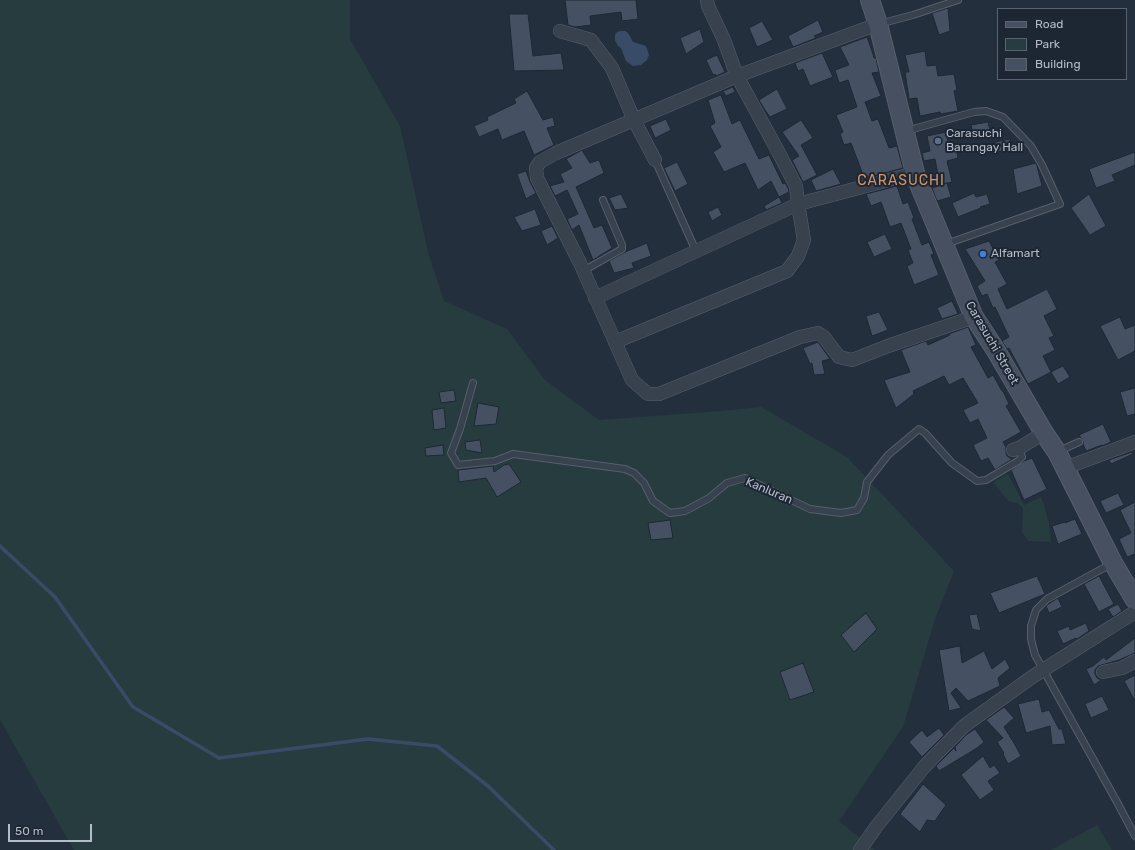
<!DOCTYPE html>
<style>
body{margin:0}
#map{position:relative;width:1135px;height:850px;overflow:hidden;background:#242f3e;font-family:Rubik,sans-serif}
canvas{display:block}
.legend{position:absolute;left:997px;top:8px;width:130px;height:72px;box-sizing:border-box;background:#1d2633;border:1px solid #59626f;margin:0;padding:5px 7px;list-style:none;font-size:12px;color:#b4bcc9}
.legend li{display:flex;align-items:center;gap:8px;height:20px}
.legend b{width:20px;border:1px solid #59626f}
.scale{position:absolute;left:8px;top:824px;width:84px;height:18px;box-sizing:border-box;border:2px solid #b4bcc9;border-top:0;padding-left:5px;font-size:12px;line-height:14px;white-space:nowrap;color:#b4bcc9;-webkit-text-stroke:3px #1d2633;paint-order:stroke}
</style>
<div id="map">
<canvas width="1135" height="850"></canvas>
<ul class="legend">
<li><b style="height:5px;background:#465061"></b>Road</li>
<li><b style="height:11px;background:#263c3f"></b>Park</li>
<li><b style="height:11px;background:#455162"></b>Building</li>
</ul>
<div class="scale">50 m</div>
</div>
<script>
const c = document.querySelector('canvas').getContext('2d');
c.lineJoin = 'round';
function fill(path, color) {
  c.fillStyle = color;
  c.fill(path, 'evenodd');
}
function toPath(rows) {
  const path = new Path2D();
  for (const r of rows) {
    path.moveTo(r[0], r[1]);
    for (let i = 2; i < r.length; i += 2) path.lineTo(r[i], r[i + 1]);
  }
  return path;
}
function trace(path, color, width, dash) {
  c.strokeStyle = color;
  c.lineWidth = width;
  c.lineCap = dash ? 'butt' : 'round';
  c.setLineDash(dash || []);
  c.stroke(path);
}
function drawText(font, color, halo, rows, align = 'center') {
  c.font = font + ' Rubik,sans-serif';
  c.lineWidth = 4;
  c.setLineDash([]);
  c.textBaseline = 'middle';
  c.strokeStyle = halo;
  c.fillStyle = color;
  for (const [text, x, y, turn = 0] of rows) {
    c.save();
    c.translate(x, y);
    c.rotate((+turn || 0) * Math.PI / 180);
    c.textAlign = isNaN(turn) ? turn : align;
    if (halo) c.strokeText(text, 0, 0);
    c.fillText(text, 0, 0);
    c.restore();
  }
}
fill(toPath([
 [0,0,350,0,350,39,400,126,428,252,444,301,507,329,545,380,599,420,721,411,761,407,847,457,954,571,935,619,903,727,839,821,875,850,74,850,0,720],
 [1008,474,1024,505,1041,497,1044,505,1049,524,1051,542,1028,541,1022,532,1023,508,1017,503,1008,501,993,482],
 [1097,825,1112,850,1051,850]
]), '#263c3f');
fill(toPath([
 [621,31,625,31,628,33,633,42,646,46,649,55,647,60,641,65,633,66,626,61,621,48,618,46,615,40,615,35,617,32]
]), '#394c67');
trace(toPath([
 [0,546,55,597,133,707,219,758,368,739,437,746,488,786,554,850]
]), '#394c67', 3.5);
const building = toPath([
 [565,0,636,0,638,19,622,21,621,12,590,16,591,25,575,27,568,25,565,0],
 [948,8,950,31,939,35,932,13,948,8],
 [509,14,528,14,533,56,561,53,564,70,514,71,509,14],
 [818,20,823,32,814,36,816,38,793,47,788,36,818,20],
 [762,21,773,40,757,47,749,28,762,21],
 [700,29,704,42,686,54,680,38,700,29],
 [867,37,873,54,874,58,876,58,879,72,872,73,881,96,865,102,872,121,878,119,889,148,897,146,903,168,859,180,857,174,862,172,851,143,844,145,840,134,843,132,836,115,857,107,848,80,839,83,835,70,849,65,840,47,867,37],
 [925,51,927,66,936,65,938,76,954,74,957,90,954,91,958,111,941,114,940,112,920,116,917,98,909,99,905,72,909,72,905,55,925,51],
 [822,53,833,77,810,86,803,69,798,71,795,63,822,53],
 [717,55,725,72,716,76,715,74,713,75,706,60,717,55],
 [733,87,735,92,726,96,723,91,733,87],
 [777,89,787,109,770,117,765,110,759,100,777,89],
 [527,91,543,120,553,117,555,126,547,128,554,145,534,155,524,131,502,140,498,129,479,137,474,126,488,120,487,117,516,103,514,99,527,91],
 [721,95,732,124,740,120,759,159,769,155,783,184,785,183,788,188,789,192,779,197,771,181,758,190,745,163,724,172,713,152,721,147,710,126,715,123,708,100,721,95],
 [666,119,671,130,655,138,650,126,666,119],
 [801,120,813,138,801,145,817,175,803,182,792,160,799,156,782,132,801,120],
 [988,122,991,135,974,139,971,125,988,122],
 [946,132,949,147,956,146,958,158,947,161,952,182,940,185,935,159,924,161,922,153,930,151,927,136,946,132],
 [1010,139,1012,149,997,152,995,142,1010,139],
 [582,150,590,163,599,160,604,173,576,187,594,228,602,225,612,248,593,260,579,225,572,230,567,219,578,214,567,190,555,196,550,186,564,182,560,174,572,168,566,159,582,150],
 [1135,152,1135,165,1112,175,1115,181,1096,188,1089,169,1135,152],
 [677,162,688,184,675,191,664,168,677,162],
 [1036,163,1037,166,1042,186,1017,194,1013,169,1036,163],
 [833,169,841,184,816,191,811,180,833,169],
 [526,171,530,182,536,193,526,199,517,174,526,171],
 [947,183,951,197,937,201,932,188,947,183],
 [897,186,903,204,908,202,914,218,912,219,922,245,929,242,934,254,931,255,939,275,914,285,907,266,913,263,908,250,911,249,901,223,890,227,881,202,871,206,866,194,897,186],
 [974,193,976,197,987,194,990,204,980,207,981,208,958,217,952,203,974,193],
 [621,194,628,208,615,210,609,198,621,194],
 [1089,194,1106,226,1090,235,1071,208,1089,194],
 [779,197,782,203,766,210,764,206,779,197],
 [718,207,722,215,712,221,708,212,718,207],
 [535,209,541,225,522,231,514,217,535,209],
 [552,226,558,238,547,245,541,231,552,226],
 [885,234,892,249,874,257,867,242,885,234],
 [989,241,999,260,995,262,1007,284,998,289,1007,309,1047,289,1057,309,1044,316,1054,336,1049,338,1055,350,1043,356,1051,372,1028,384,1009,348,1007,349,1002,341,1009,337,995,307,993,308,987,294,982,296,977,286,985,281,965,249,989,241],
 [647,243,651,256,632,263,634,268,614,273,609,261,625,252,647,243],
 [952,301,958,314,942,319,937,308,952,301],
 [879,312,888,330,872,336,866,316,879,312],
 [1120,317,1125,329,1135,325,1135,351,1118,360,1100,326,1120,317],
 [968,327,976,345,971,347,988,378,993,375,1002,391,1003,391,1009,404,1006,406,1021,432,1003,442,1006,447,1006,453,1007,456,1012,459,995,470,988,458,981,461,973,445,987,438,978,419,970,423,963,410,978,403,963,378,949,385,944,376,913,391,914,394,896,408,884,380,910,372,901,350,926,341,928,345,950,335,949,334,968,327],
 [818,342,830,359,822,361,825,374,814,375,812,363,810,364,803,348,818,342],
 [1063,366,1070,377,1058,384,1051,372,1063,366],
 [1135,388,1135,414,1127,416,1120,392,1135,388],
 [454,390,456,401,441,403,439,392,454,390],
 [478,403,499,407,496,424,474,426,478,403],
 [444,408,446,428,434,430,432,410,444,408],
 [1103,424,1111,442,1102,446,1102,445,1086,451,1083,444,1083,441,1079,435,1103,424],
 [480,440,482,453,466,450,465,442,480,440],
 [443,445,444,455,426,456,425,448,443,445],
 [1132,452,1133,454,1111,464,1109,460,1132,452],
 [1032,458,1047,489,1024,500,1011,470,1024,461,1032,458],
 [509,464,521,482,497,497,486,478,459,482,458,470,493,466,494,472,504,465,509,464],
 [1118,493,1124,505,1106,513,1100,501,1118,493],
 [1135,502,1135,554,1127,557,1119,539,1131,533,1120,510,1135,502],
 [1075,519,1082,534,1058,544,1052,526,1065,522,1065,523,1075,519],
 [670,520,673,538,651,540,648,523,670,520],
 [1037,576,1045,594,999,613,990,593,1037,576],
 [1099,576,1114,604,1099,612,1084,584,1099,576],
 [1058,598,1062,607,1049,613,1046,606,1050,603,1058,598],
 [1118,604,1122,611,1113,617,1108,609,1118,604],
 [866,613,877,629,854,652,841,635,866,613],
 [977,614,981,631,972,629,969,615,977,614],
 [1086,623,1089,631,1077,639,1076,638,1063,644,1057,631,1069,626,1070,630,1086,623],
 [1135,638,1135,653,1119,660,1098,666,1095,670,1095,674,1097,678,1101,680,1094,685,1086,669,1093,666,1104,657,1106,660,1135,638],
 [960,646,962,663,984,651,992,669,1005,659,1010,668,998,678,1000,686,968,701,956,688,951,693,961,708,949,711,939,650,960,646],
 [803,663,814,692,790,700,780,672,803,663],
 [1135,675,1135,701,1124,681,1135,675],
 [1102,696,1109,710,1091,718,1085,704,1102,696],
 [1039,699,1042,712,1049,710,1059,729,1062,729,1066,744,1052,745,1050,726,1026,733,1018,704,1039,699],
 [1004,707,1014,718,1004,727,1014,743,1021,756,1008,764,1003,754,1004,753,997,742,1003,738,986,720,1004,707],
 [939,728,944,735,922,757,909,742,922,730,927,737,939,728],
 [975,729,984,742,977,748,939,771,936,766,954,748,956,751,955,747,966,735,975,729],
 [983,756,990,768,994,765,1000,773,988,781,994,790,980,800,961,775,983,756],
 [923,784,946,805,935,821,927,820,920,832,900,814,923,784]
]);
fill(building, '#455162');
trace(building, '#1f2835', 1);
const lane = toPath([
 [879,24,913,15,958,0],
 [906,131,974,112,986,111,1003,117,1031,146,1042,165,1060,204,946,244],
 [655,160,696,251],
 [583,271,622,249,622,245,603,200],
 [473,383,460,429,451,453,458,465,495,461,513,454,625,469,634,473,644,483,653,501,670,513,685,511,709,498,727,483,745,478,810,509,841,513,857,510,864,498,867,482,888,455,919,429,925,433,952,463,977,481,986,480,1018,461,1022,457,1019,448],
 [1059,451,1079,442],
 [1111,564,1047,599,1036,610,1031,626,1031,639,1035,655,1117,802,1135,836]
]);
const street = toPath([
 [878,24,737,76,556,153,540,162,536,168,537,178,580,263,632,380,648,394,659,394,800,337,818,333,824,337,839,357,852,360,888,346,974,317],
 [560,31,591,40,612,68,634,120,655,160],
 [595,298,798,204,796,186,780,155,737,76,724,40,708,6,707,0],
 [615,342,787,271,798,256,804,240,798,204,915,173],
 [1013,450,1019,448,1044,433],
 [1065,468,1135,442],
 [1103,672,1122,668,1135,661],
 [860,850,876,827,924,767,964,726,1032,677,1135,612]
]);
const secondary = toPath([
 [870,0,878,24,916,177,974,317,995,349,1044,433,1057,452,1113,563,1135,600]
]);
trace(lane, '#565f6c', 8);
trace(street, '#565f6c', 14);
trace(secondary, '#565f6c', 20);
trace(lane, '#38414e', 6);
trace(street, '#38414e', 13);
trace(secondary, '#465061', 18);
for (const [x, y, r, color] of [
 [938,141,4,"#5c6f8a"],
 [983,254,4,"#3f7fe0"]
]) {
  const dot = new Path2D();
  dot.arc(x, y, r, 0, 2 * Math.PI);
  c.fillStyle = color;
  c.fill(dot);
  trace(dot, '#1d2633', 1.5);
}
drawText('12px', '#b4bcc9', '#1d2633', [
 ["Carasuchi",946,134],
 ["Barangay Hall",946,148],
 ["Alfamart",991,254]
], 'left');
drawText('12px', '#b4bcc9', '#1d2633', [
 ["Carasuchi Street",992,343,60],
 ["Kanluran",769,491,23]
]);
c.letterSpacing = '1px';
drawText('14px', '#d59563', '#1d2633', [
 ["CARASUCHI",901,181]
]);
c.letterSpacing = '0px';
</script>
